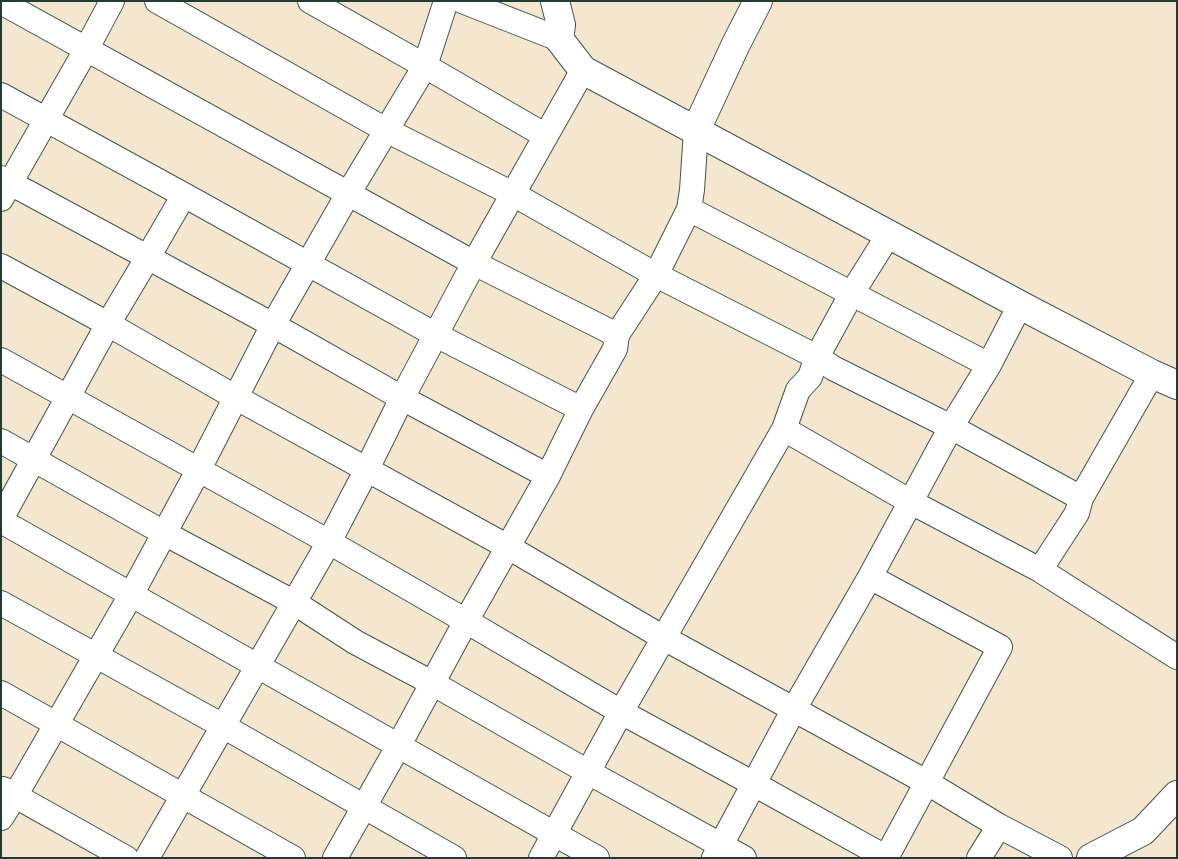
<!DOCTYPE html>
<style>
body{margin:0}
#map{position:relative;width:1178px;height:859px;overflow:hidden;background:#f5e6cf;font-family:Mali,sans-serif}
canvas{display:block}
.frame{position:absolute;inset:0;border:2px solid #1f3d34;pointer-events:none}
</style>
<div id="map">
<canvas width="1178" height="859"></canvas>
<div class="frame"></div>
</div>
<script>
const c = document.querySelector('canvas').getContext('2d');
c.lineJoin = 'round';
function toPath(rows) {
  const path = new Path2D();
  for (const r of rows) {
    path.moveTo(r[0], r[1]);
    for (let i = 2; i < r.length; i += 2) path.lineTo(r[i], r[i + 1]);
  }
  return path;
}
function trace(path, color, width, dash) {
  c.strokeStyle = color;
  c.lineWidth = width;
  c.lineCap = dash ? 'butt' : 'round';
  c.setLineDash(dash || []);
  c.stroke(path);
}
const minor = toPath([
 [157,1,386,130,513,194,656,275,817,357,833,368,951,427,1081,498],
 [310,1,425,66,546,136],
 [462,1,559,39],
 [1,2,474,263,617,335],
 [1,95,184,195,436,335,581,409],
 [1,178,273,325,402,398,548,476],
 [1,199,87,48,112,1],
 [689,209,989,365],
 [1,266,108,324,235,397,508,547,664,638,926,782,999,826,1060,858],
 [1,360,329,542,466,621,621,712,754,784,887,858],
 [784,429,911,502,1040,570,1177,657],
 [1,441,164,533,295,603,355,642,432,683,588,772,744,858],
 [1,519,108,324,148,257,184,195],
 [1,521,597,858],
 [1040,570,1077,513,1081,498,1152,374],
 [870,577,1000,647,886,858],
 [1,603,223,726,454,858],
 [1,693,293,858],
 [3,789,126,858],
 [1,818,15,796,131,595,199,469,273,325,348,194,425,66,446,1],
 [147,858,329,542,367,469,402,398,474,263,583,70],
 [335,858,399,745,466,621,548,476,581,409,615,349,617,335,656,275,689,209,692,190,696,130],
 [541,858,621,712,784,429,798,390,810,377,817,357,852,293,889,234],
 [714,858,794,709,870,577,951,427,989,365,1020,305],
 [979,858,999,826]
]);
const tertiary = toPath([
 [555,1,561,25,559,39,583,70,1020,305,1152,374,1177,385],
 [696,130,736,44,758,1],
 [1091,858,1143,831,1177,795]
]);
trace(minor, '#3f564b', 26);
trace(tertiary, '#3f564b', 30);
trace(minor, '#fff', 24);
trace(tertiary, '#fff', 28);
</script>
